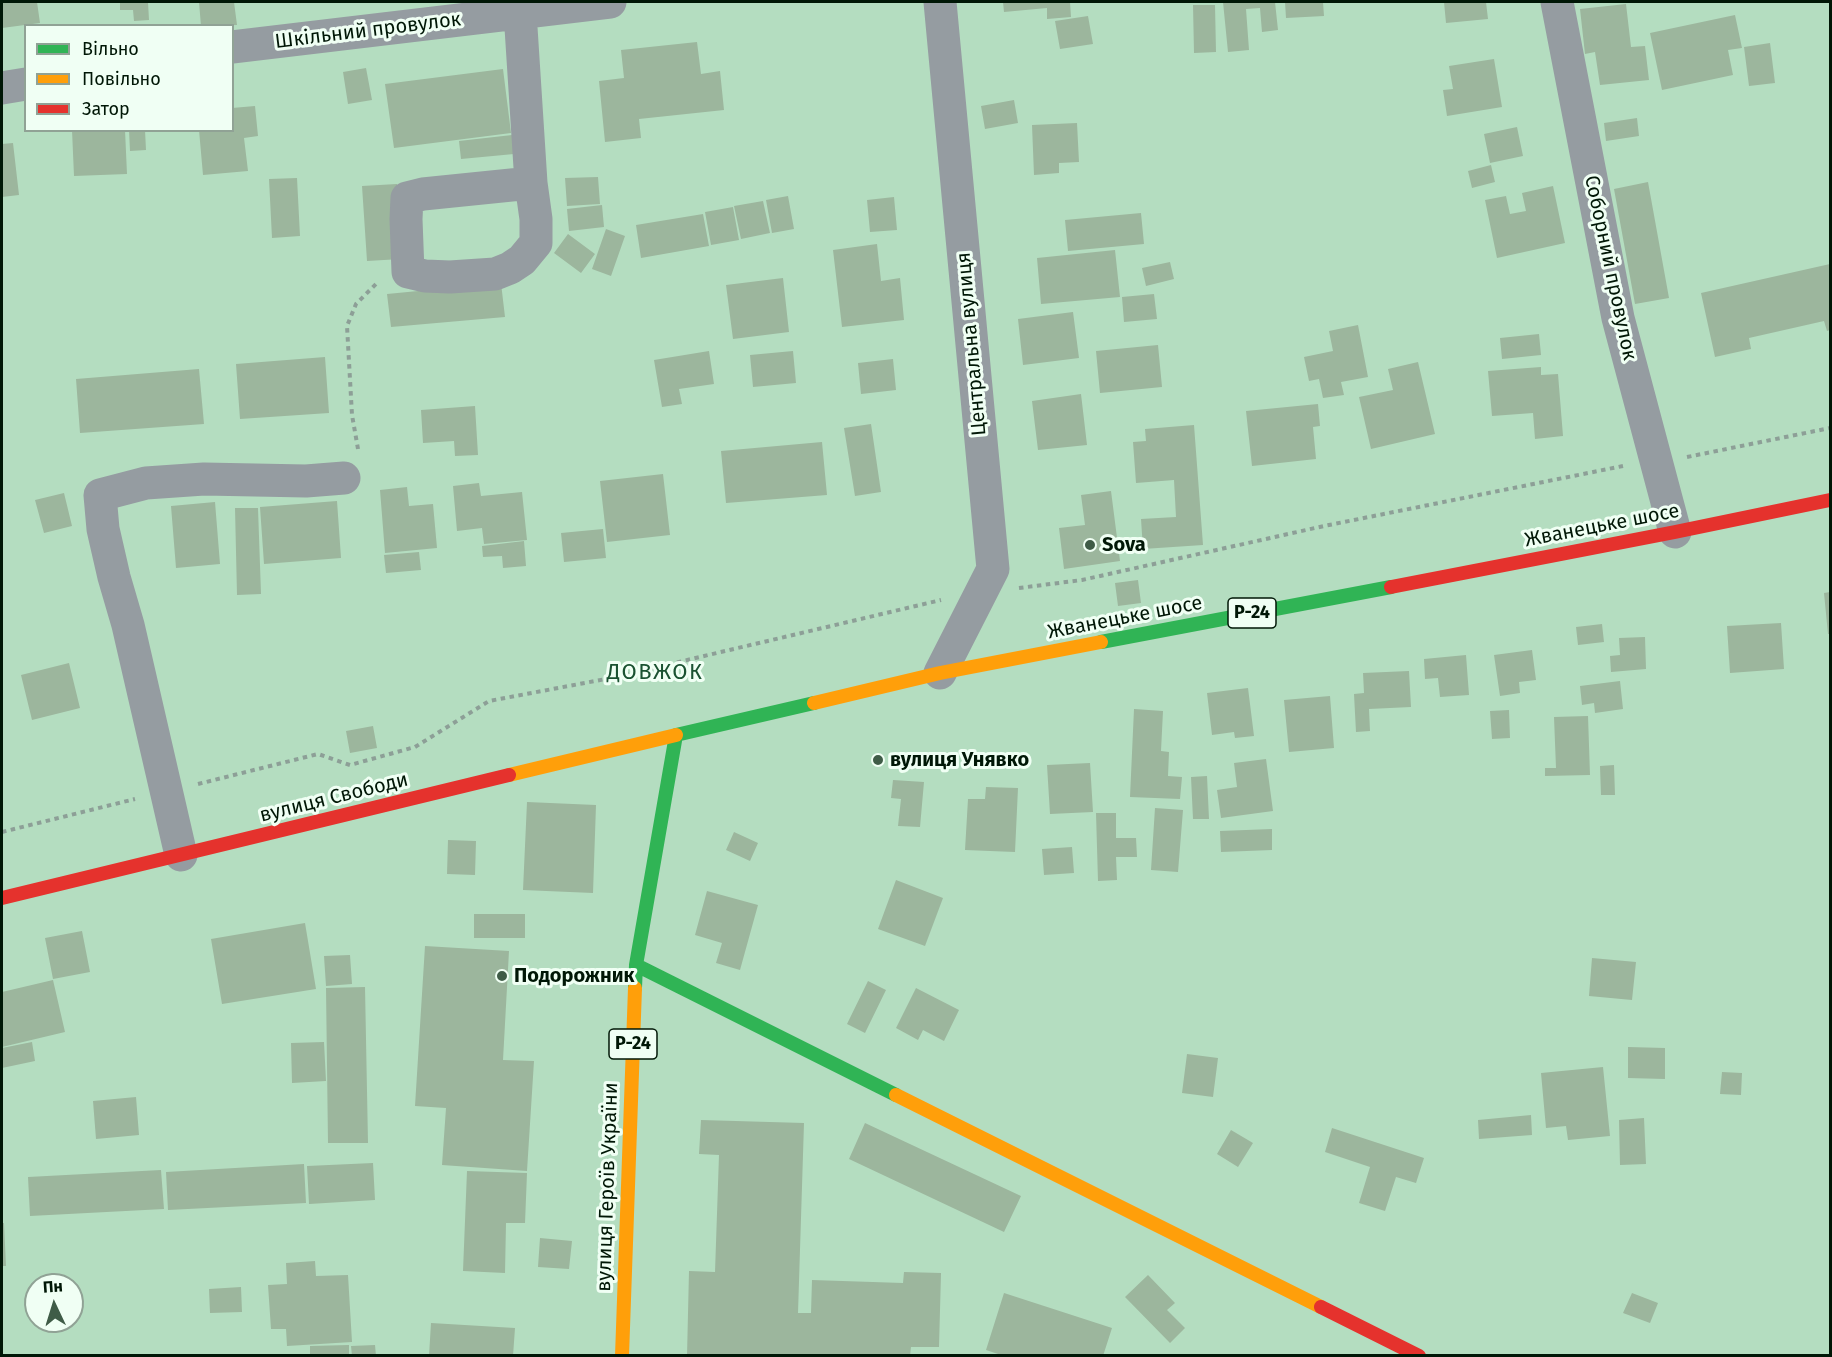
<!DOCTYPE html>
<meta charset="utf-8">
<style>
body{margin:0}
#map{position:relative;width:1832px;height:1357px;overflow:hidden;background:#b4ddc0;font-family:"Fira Sans",sans-serif}
canvas{display:block}
.frame{position:absolute;inset:0;border:3px solid #001706;pointer-events:none}
.legend{position:absolute;left:24px;top:24px;width:210px;height:108px;box-sizing:border-box;background:#f0fff4;border:2px solid #90a295;margin:0;padding:8px 10px;list-style:none;font-size:18px;color:#001706}
.legend li{display:flex;align-items:center;gap:12px;height:30px}
.legend b{width:30px;border:2px solid #90a295}
.north{position:absolute;left:24px;top:1273px;width:60px;height:60px;box-sizing:border-box;background:#f0fff4;border:2px solid #90a295;border-radius:50%;rotate:356deg;font-size:16px;font-weight:700;line-height:24px;text-align:center;color:#001706}
.north::after{content:'';display:block;margin:auto;width:21px;height:27px;background:#3f5c47;clip-path:polygon(50% 0,100% 100%,50% 72%,0 100%)}
</style>
<div id="map">
<canvas width="1832" height="1357"></canvas>
<div class="frame"></div>
<ul class="legend">
<li><b style="height:8px;background:#30b455"></b>Вільно</li>
<li><b style="height:8px;background:#ff9f0a"></b>Повільно</li>
<li><b style="height:8px;background:#e5322d"></b>Затор</li>
</ul>
<div class="north">Пн</div>
</div>
<script>
const c = document.querySelector('canvas').getContext('2d');
c.lineJoin = 'round';
function fill(path, color) {
  c.fillStyle = color;
  c.fill(path, 'evenodd');
}
function toPath(rows) {
  const path = new Path2D();
  for (const r of rows) {
    path.moveTo(r[0], r[1]);
    for (let i = 2; i < r.length; i += 2) path.lineTo(r[i], r[i + 1]);
  }
  return path;
}
function trace(path, color, width, dash) {
  c.strokeStyle = color;
  c.lineWidth = width;
  c.lineCap = dash ? 'butt' : 'round';
  c.setLineDash(dash || []);
  c.stroke(path);
}
function drawText(font, color, halo, rows, align = 'center') {
  c.font = font + ' "Fira Sans",sans-serif';
  c.lineWidth = 6;
  c.setLineDash([]);
  c.textBaseline = 'middle';
  c.strokeStyle = halo;
  c.fillStyle = color;
  for (const [text, x, y, turn = 0] of rows) {
    c.save();
    c.translate(x, y);
    c.rotate((+turn || 0) * Math.PI / 180);
    c.textAlign = isNaN(turn) ? turn : align;
    if (halo) c.strokeText(text, 0, 0);
    c.fillText(text, 0, 0);
    c.restore();
  }
}
fill(toPath([
 [2,2,37,2,40,23,2,28],
 [120,2,148,2,149,20,134,21,133,10,120,10],
 [199,2,234,2,237,25,201,26],
 [1003,2,1070,2,1071,17,1047,19,1047,8,1004,12],
 [1223,2,1275,2,1278,30,1262,32,1260,8,1246,9,1249,50,1228,52],
 [1285,2,1323,2,1324,16,1286,18],
 [1444,2,1486,2,1488,19,1446,23],
 [1626,4,1631,47,1645,46,1649,80,1600,85,1595,52,1585,54,1580,9],
 [1193,5,1215,5,1216,52,1194,53],
 [1735,15,1742,48,1728,50,1733,75,1662,90,1650,33],
 [1088,16,1093,44,1060,49,1055,21],
 [697,42,701,74,720,71,724,110,639,119,641,138,605,142,599,81,624,78,621,50],
 [1770,43,1775,83,1749,86,1744,47],
 [1494,59,1502,107,1447,116,1443,90,1453,89,1449,66],
 [366,68,372,100,348,104,343,72],
 [503,69,511,133,394,148,385,84],
 [1014,100,1018,123,985,129,981,106],
 [255,106,258,136,244,138,248,171,203,175,199,130,232,130,232,108],
 [1637,118,1639,136,1606,141,1604,123],
 [1077,123,1079,162,1059,163,1059,173,1034,175,1032,125],
 [1517,127,1523,156,1490,163,1484,134],
 [72,130,125,130,127,174,74,176],
 [129,130,145,130,146,150,130,151],
 [512,135,514,154,461,159,459,141],
 [13,143,19,195,2,197,2,144],
 [1491,165,1495,182,1472,188,1468,171],
 [598,177,600,204,567,206,565,178],
 [297,178,300,236,272,238,269,179],
 [1648,182,1669,298,1635,304,1614,189],
 [397,184,401,259,367,261,362,186],
 [1553,186,1565,243,1497,258,1485,200,1506,196,1510,214,1526,211,1522,193],
 [788,196,794,229,772,233,766,200],
 [894,197,897,230,870,232,867,200],
 [763,201,770,233,741,239,734,206],
 [602,205,604,227,569,231,567,209],
 [733,207,739,240,711,245,705,212],
 [1141,213,1144,244,1068,251,1065,220],
 [703,214,709,246,641,258,636,225],
 [606,229,625,236,611,276,592,269],
 [568,234,595,254,581,273,554,253],
 [877,244,881,281,900,278,904,320,842,327,833,250],
 [1115,250,1120,297,1041,304,1037,258],
 [1170,262,1174,279,1146,286,1142,268],
 [1830,264,1830,330,1827,331,1824,321,1749,338,1751,349,1715,357,1701,293],
 [783,278,789,332,733,339,726,285],
 [501,283,505,317,391,327,387,294],
 [1154,294,1157,319,1124,322,1122,297],
 [1073,312,1079,358,1023,365,1018,319],
 [1358,325,1368,377,1341,382,1344,395,1323,398,1319,379,1309,381,1304,357,1333,351,1329,331],
 [1539,334,1541,355,1502,359,1500,338],
 [1158,345,1162,387,1100,393,1096,351],
 [709,351,714,384,679,389,682,404,662,407,654,360],
 [793,351,796,383,753,387,750,355],
 [325,357,329,413,240,419,236,364],
 [893,359,896,390,861,394,858,363],
 [1418,362,1435,434,1371,449,1359,397,1393,390,1388,369],
 [1541,367,1541,375,1558,374,1563,436,1535,439,1533,413,1492,416,1488,371],
 [199,369,204,424,80,433,76,379],
 [1081,394,1087,445,1038,450,1032,401],
 [1318,404,1320,426,1313,427,1316,459,1252,466,1246,411],
 [475,406,478,455,455,456,454,441,423,443,421,410],
 [871,424,881,492,855,496,844,428],
 [1194,425,1203,545,1143,549,1141,519,1176,517,1174,480,1136,483,1133,442,1146,441,1145,429],
 [822,442,827,495,726,503,721,451],
 [663,474,670,535,607,542,600,481],
 [479,483,481,496,522,492,527,540,484,544,482,528,457,531,453,486],
 [407,487,409,506,433,504,437,548,385,553,380,490],
 [1111,491,1120,561,1064,569,1059,528,1085,525,1081,495],
 [64,493,72,526,44,533,35,500],
 [337,501,341,558,264,564,260,507],
 [215,502,220,564,176,568,171,506],
 [235,508,258,508,261,594,237,595],
 [603,529,606,558,564,562,561,533],
 [524,541,526,566,503,568,502,556,483,557,482,546],
 [419,552,421,570,386,573,384,555],
 [1138,580,1141,603,1118,606,1115,583],
 [1830,592,1830,634,1828,634,1824,593],
 [1781,623,1784,669,1730,673,1727,626],
 [1602,624,1604,642,1578,645,1576,627],
 [1645,637,1646,669,1611,672,1610,656,1620,655,1619,638],
 [1532,650,1536,680,1519,682,1520,693,1500,696,1494,655],
 [1466,655,1469,695,1440,697,1438,678,1425,679,1424,659],
 [69,663,80,708,32,720,21,675],
 [1409,671,1411,707,1369,709,1370,731,1356,732,1354,694,1364,693,1363,673],
 [1620,681,1623,709,1595,713,1594,703,1582,705,1580,686],
 [1248,688,1254,736,1235,738,1234,732,1212,735,1207,693],
 [1330,696,1334,748,1289,752,1284,700],
 [1134,709,1163,711,1161,751,1169,752,1168,776,1182,777,1180,799,1130,797],
 [1509,710,1510,738,1492,739,1490,711],
 [1588,716,1590,775,1545,776,1545,768,1556,768,1554,717],
 [373,726,377,748,350,753,346,731],
 [1266,759,1273,811,1221,818,1217,790,1237,787,1234,763],
 [1090,763,1093,812,1050,814,1047,765],
 [1614,765,1615,795,1601,795,1600,766],
 [1207,776,1209,819,1193,819,1191,777],
 [893,780,924,782,920,827,898,826,901,799,891,798],
 [986,787,1018,788,1015,852,965,850,968,799,985,799],
 [527,802,596,805,593,893,523,890],
 [1155,808,1183,810,1178,872,1151,870],
 [1096,813,1116,813,1116,838,1136,838,1137,857,1116,857,1117,880,1098,881],
 [1272,829,1272,850,1221,852,1220,831],
 [734,832,758,843,750,861,726,850],
 [448,840,476,841,475,875,447,874],
 [1072,847,1074,873,1044,875,1042,849],
 [896,880,943,898,925,946,878,929],
 [707,891,758,905,740,970,716,963,722,943,695,935],
 [474,914,525,914,525,938,474,938],
 [305,923,316,989,222,1004,211,939],
 [82,931,90,972,53,979,45,938],
 [425,946,509,951,503,1060,534,1061,527,1171,442,1165,446,1108,415,1106],
 [350,955,352,984,326,986,324,956],
 [1592,958,1636,962,1632,1000,1589,996],
 [53,980,65,1032,2,1047,2,992],
 [868,981,886,990,865,1033,847,1024],
 [365,987,368,1143,328,1143,326,988],
 [916,988,959,1010,944,1041,923,1030,918,1040,896,1028],
 [32,1042,35,1061,2,1068,2,1048],
 [324,1042,326,1081,292,1083,291,1043],
 [1628,1047,1665,1048,1665,1079,1628,1078],
 [1187,1054,1218,1058,1213,1097,1182,1093],
 [1603,1067,1610,1136,1568,1140,1566,1126,1546,1128,1541,1073],
 [1722,1072,1742,1073,1741,1095,1720,1094],
 [136,1097,139,1135,96,1139,93,1101],
 [1531,1115,1532,1135,1479,1139,1478,1120],
 [1644,1118,1646,1164,1620,1165,1619,1120],
 [701,1120,804,1123,798,1313,811,1313,812,1280,903,1283,904,1272,941,1273,939,1347,911,1347,910,1356,687,1356,689,1271,715,1272,719,1155,699,1154],
 [865,1123,1021,1196,1004,1232,849,1159],
 [1332,1128,1424,1158,1416,1183,1396,1177,1385,1211,1359,1203,1370,1167,1325,1152],
 [1231,1130,1253,1143,1238,1167,1217,1154],
 [373,1163,375,1200,309,1204,307,1166],
 [304,1164,306,1203,168,1210,166,1172],
 [161,1170,164,1209,30,1216,28,1177],
 [467,1171,527,1173,525,1223,506,1223,505,1273,463,1271],
 [2,1223,4,1223,6,1266,2,1266],
 [540,1238,572,1241,569,1269,538,1267],
 [315,1261,316,1276,348,1275,352,1342,287,1346,286,1329,271,1329,268,1285,287,1284,286,1263],
 [1148,1275,1175,1303,1167,1310,1185,1328,1170,1343,1125,1297],
 [241,1287,242,1312,210,1313,209,1289],
 [1004,1293,1112,1328,1103,1356,1004,1356,986,1350],
 [1632,1293,1658,1303,1650,1323,1623,1313],
 [431,1323,515,1328,513,1356,429,1356],
 [349,1345,349,1356,310,1356,310,1346],
 [375,1345,376,1356,352,1356,351,1346]
]), '#9cb69d');
trace(toPath([
 [358,449,352,415,347,326,356,304,378,282],
 [1687,457,1830,428],
 [1019,588,1082,580,1324,526,1623,466],
 [198,784,318,754,350,765,415,747,489,701,611,678,941,600],
 [2,832,135,799]
]), '#8d9f97', 4, [4.5, 4.5]);
trace(toPath([
 [940,2,993,569,940,673],
 [1557,2,1618,318,1675,532],
 [520,12,531,183,536,219,536,243,522,260,510,268,495,274,450,277,425,276,408,272,406,219,407,198,423,194,531,183],
 [232,47,610,2],
 [2,88,26,84],
 [181,855,128,625,114,577,103,529,100,495,146,483,204,479,306,481,344,478]
]), '#959ca1', 33);
trace(toPath([
 [1101,642,1391,587],
 [636,965,896,1095],
 [635,988,636,965,676,735,814,703]
]), '#30b455', 14);
trace(toPath([
 [814,703,940,673,1101,642],
 [509,775,676,735],
 [896,1095,1321,1307],
 [622,1356,635,988]
]), '#ff9f0a', 14);
trace(toPath([
 [1391,587,1675,532,1830,500],
 [2,898,509,775],
 [1321,1307,1419,1356]
]), '#e5322d', 14);
for (const [x, y, r, color] of [
 [1090,545,6,"#3f5c47"],
 [878,760,6,"#3f5c47"],
 [502,976,6,"#3f5c47"]
]) {
  const dot = new Path2D();
  dot.arc(x, y, r, 0, 2 * Math.PI);
  c.fillStyle = color;
  c.fill(dot);
  trace(dot, '#f0fff4', 2);
}
for (const [x, y, w] of [
 [1252,613,48],
 [633,1044,48]
]) {
  const box = new Path2D();
  box.roundRect(x - w / 2, y - 15, w, 30, 4.5);
  c.fillStyle = '#f0fff4';
  c.fill(box);
  trace(box, '#001706', 1.5);
}
drawText('bold 18px', '#001706', null, [
 ["Р-24",1252,613],
 ["Р-24",633,1044]
]);
drawText('20px', '#001706', '#f0fff4', [
 ["Шкільний провулок",368,31,-7],
 ["Соборний провулок",1610,268,78],
 ["Центральна вулиця",972,344,-95],
 ["Жванецьке шосе",1602,526,-11],
 ["Жванецьке шосе",1125,618,-11],
 ["вулиця Свободи",334,798,-14],
 ["вулиця Героїв України",608,1187,-88]
]);
drawText('bold 20px', '#001706', '#f0fff4', [
 ["Sova",1102,545],
 ["вулиця Унявко",890,760],
 ["Подорожник",514,976]
], 'left');
c.letterSpacing = '1.5px';
drawText('22px', '#1a5231', '#f0fff4', [
 ["ДОВЖОК",655,673]
]);
c.letterSpacing = '0px';
</script>
